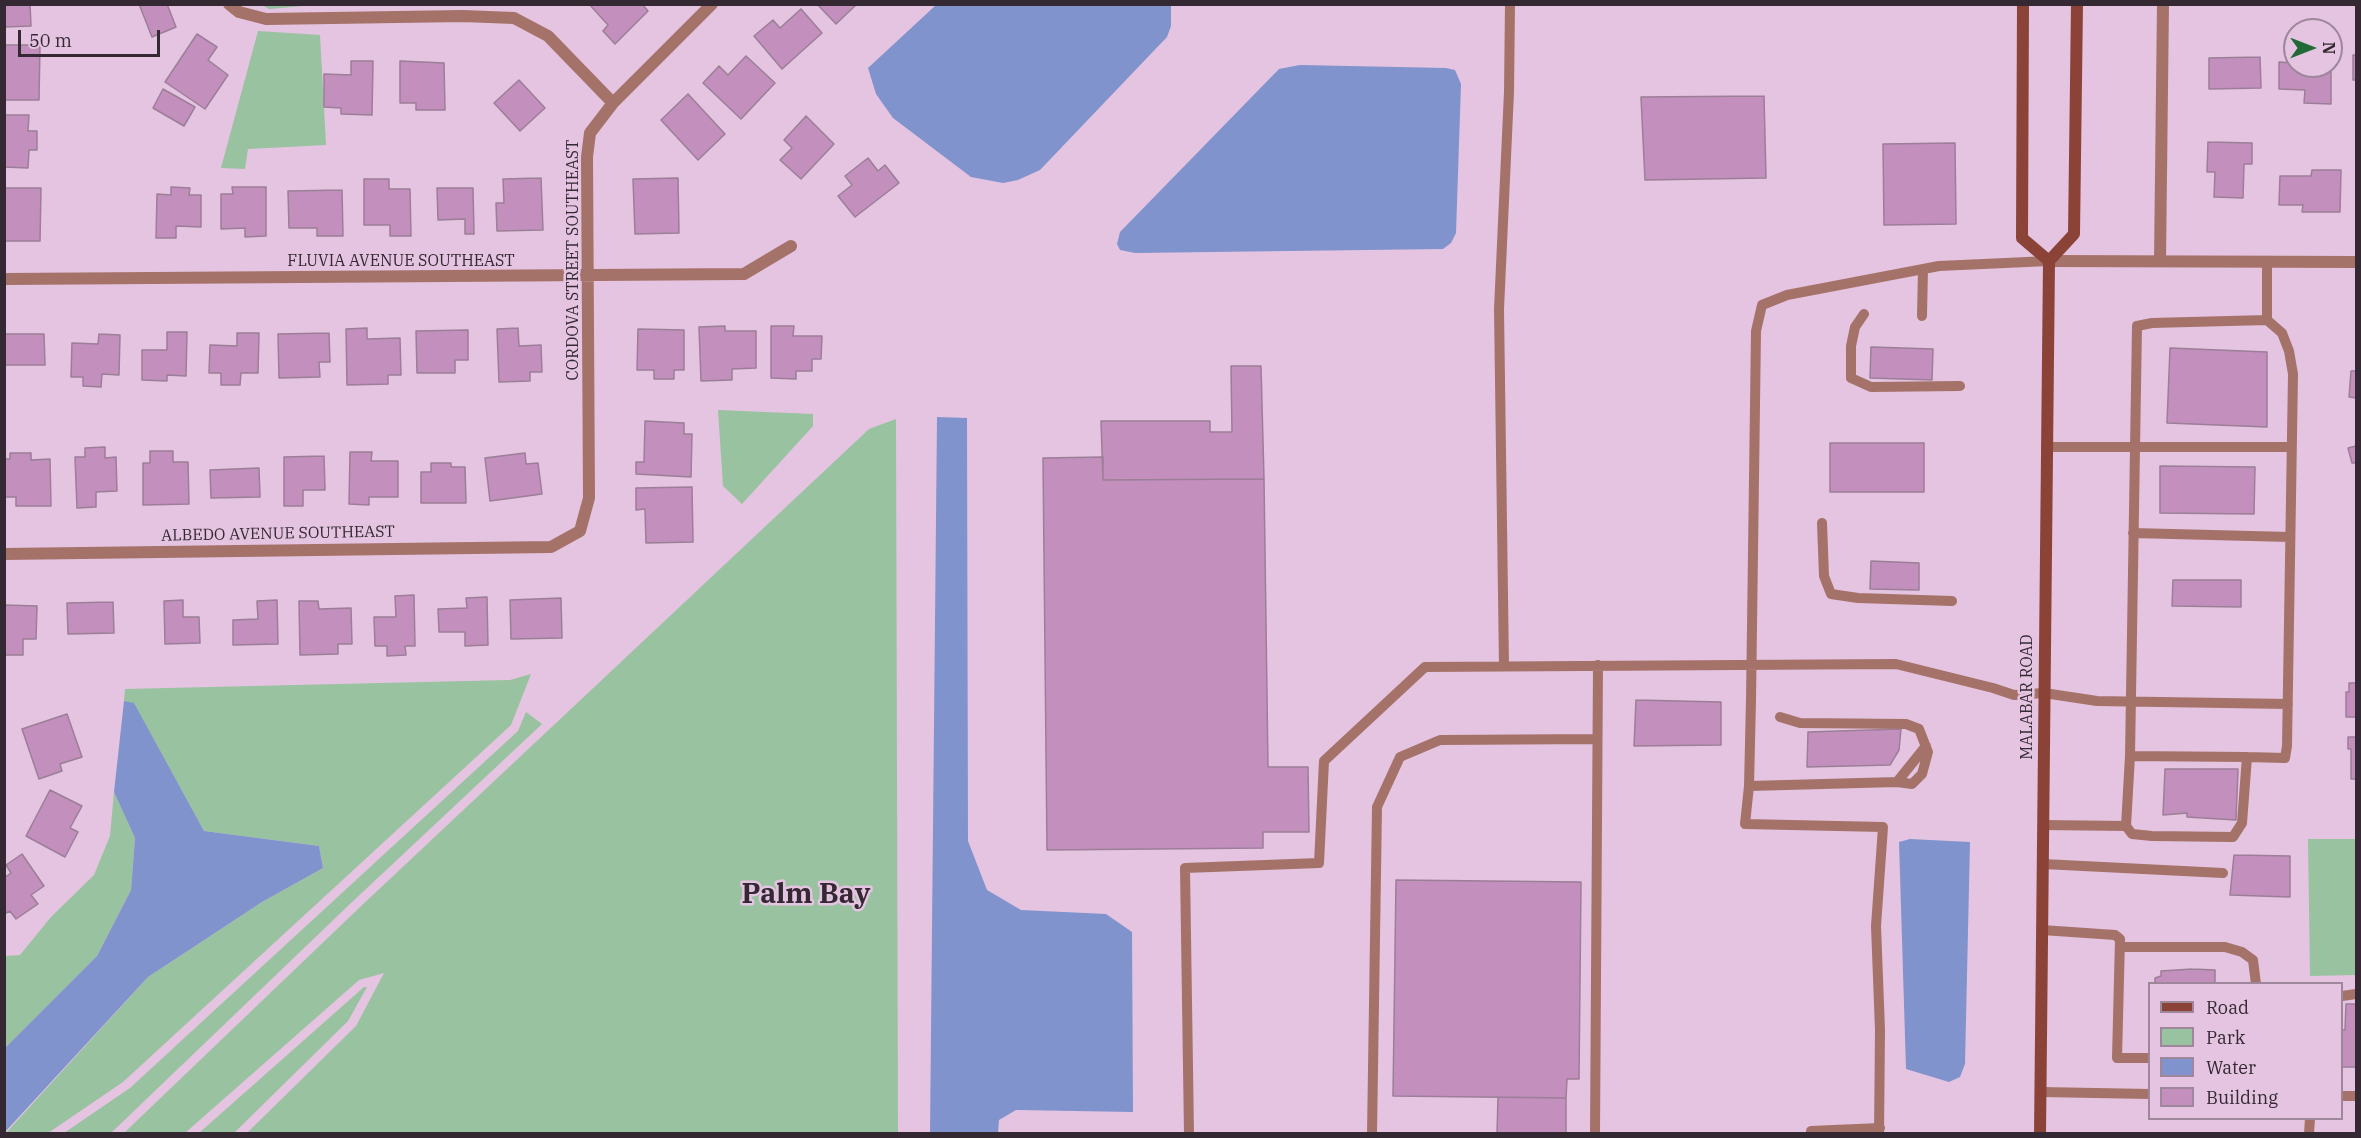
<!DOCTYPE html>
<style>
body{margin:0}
#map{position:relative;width:2361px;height:1138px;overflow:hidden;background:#e4c4e0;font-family:"IBM Plex Serif",serif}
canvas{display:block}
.frame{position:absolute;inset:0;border:6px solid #342833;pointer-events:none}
.legend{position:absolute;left:2148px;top:982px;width:195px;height:138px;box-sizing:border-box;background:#e4c4e0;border:2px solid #9e869b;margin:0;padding:8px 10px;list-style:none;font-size:18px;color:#342833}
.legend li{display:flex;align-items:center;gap:12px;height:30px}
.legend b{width:30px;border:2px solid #9e869b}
.north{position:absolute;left:2283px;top:18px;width:60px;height:60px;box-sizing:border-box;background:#e4c4e0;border:2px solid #9e869b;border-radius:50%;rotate:90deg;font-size:16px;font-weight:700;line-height:24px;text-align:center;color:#342833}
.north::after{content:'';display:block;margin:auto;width:21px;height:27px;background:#216a38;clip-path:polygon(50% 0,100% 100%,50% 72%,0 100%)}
.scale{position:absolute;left:18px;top:30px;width:142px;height:27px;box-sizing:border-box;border:3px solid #342833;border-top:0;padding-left:8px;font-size:18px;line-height:21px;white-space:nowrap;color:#342833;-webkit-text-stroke:4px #e4c4e0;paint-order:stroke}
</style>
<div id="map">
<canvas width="2361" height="1138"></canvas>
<div class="frame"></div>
<ul class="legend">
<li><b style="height:8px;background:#8b4338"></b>Road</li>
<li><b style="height:16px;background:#98c2a0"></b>Park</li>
<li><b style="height:16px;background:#8193cc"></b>Water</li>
<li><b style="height:16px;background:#c390be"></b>Building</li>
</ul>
<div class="north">N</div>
<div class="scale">50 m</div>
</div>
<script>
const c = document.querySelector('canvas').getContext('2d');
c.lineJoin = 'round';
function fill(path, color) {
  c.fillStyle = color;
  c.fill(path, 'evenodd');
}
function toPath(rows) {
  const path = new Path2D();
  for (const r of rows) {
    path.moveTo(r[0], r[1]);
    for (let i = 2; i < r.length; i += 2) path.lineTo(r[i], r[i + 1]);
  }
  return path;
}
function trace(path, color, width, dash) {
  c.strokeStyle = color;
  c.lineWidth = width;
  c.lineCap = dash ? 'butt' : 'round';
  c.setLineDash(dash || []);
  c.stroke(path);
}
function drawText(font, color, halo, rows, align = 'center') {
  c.font = font + ' "IBM Plex Serif",serif';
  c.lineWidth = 5;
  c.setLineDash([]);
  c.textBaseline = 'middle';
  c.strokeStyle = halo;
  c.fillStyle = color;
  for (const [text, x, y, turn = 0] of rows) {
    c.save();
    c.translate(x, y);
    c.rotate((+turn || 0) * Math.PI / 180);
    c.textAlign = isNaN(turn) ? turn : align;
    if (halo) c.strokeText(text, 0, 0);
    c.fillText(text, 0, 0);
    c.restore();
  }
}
fill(toPath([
 [262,5,315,5,269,9],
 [258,31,320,35,326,145,248,149,245,169,221,168],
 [718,410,813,414,813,426,742,504,723,486],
 [896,419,898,1133,247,1133,356,1026,384,973,359,980,185,1133,124,1133,358,909,869,429],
 [531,674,511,725,123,1082,48,1133,5,1134,148,977,262,902,323,868,319,846,204,831,134,704,124,701,125,689,510,680],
 [526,712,542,724,351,903,111,1133,64,1133,130,1088,518,731],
 [114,792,135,838,131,890,97,956,5,1048,5,956,20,955,51,917,94,875,110,836],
 [2308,839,2356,839,2356,975,2310,976],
 [364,987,367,987,348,1021,234,1133,199,1133]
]), '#98c2a0');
fill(toPath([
 [936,5,1171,5,1171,26,1167,37,1040,170,1018,180,1003,183,971,177,893,118,876,94,868,68],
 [1300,65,1446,68,1455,70,1461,84,1456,233,1451,243,1443,249,1135,253,1120,250,1117,244,1120,232,1279,69],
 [937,417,967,418,968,841,987,890,1021,910,1106,914,1132,932,1133,1112,1016,1110,999,1120,998,1133,930,1133],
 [124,701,134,703,204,831,319,846,323,868,262,902,148,977,5,1132,5,1048,97,956,131,890,135,838,114,792],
 [1910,839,1970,842,1965,1064,1960,1077,1949,1082,1906,1069,1899,842]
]), '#8193cc');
const building = toPath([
 [4,4,30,4,31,26,4,27,4,4],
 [139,4,167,4,176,27,152,37,139,4],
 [589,4,642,4,648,11,615,44,603,31,608,25,589,4],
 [817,4,857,4,836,24,817,4],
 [801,9,822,33,782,69,754,36,773,20,780,28,801,9],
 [197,34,217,47,208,60,228,75,205,109,165,82,197,34],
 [4,45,40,45,39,100,4,100,4,45],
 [2353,55,2356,55,2356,80,2353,80,2353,55],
 [746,56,775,83,741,119,703,83,719,66,728,75,746,56],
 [2331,56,2331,104,2304,103,2305,90,2279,89,2279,62,2295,63,2295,66,2331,66,2331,56],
 [2260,57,2261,88,2209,89,2209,58,2260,57],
 [351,61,373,61,372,115,341,114,341,108,324,107,324,74,351,75,351,61],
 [400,61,444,63,445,110,416,110,416,103,400,103,400,61],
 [519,80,545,108,520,131,494,103,519,80],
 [163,89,195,107,184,126,153,108,163,89],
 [688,94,725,134,698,160,661,120,688,94],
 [1764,96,1766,178,1645,180,1641,97,1764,96],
 [4,115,29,115,28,131,37,131,37,150,29,150,28,168,4,167,4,115],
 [806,116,834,144,801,179,780,160,792,148,784,140,806,116],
 [2208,142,2252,143,2252,164,2244,164,2243,198,2214,197,2215,172,2207,172,2208,142],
 [1955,143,1956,224,1884,225,1883,144,1955,143],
 [868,158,878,171,885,165,899,183,855,217,838,196,852,185,845,176,868,158],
 [2312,170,2341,170,2340,212,2302,212,2303,205,2279,205,2280,176,2311,176,2312,170],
 [541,178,543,230,497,231,496,203,504,203,503,179,541,178],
 [678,178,679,233,635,234,633,179,678,178],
 [364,179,389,179,389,189,410,189,411,236,390,236,390,225,364,225,364,179],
 [171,187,190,188,189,195,201,195,201,227,176,226,176,238,156,238,157,194,171,195,171,187],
 [232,187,266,187,266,236,245,237,245,228,221,229,221,194,233,194,232,187],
 [4,188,41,188,40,241,4,241,4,188],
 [437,188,473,188,474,234,465,234,465,219,438,220,437,188],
 [342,190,343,236,317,236,317,228,289,228,288,191,342,190],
 [725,326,725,331,756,331,756,368,732,369,732,380,701,381,699,327,725,326],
 [771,326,794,326,793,336,822,336,821,359,812,359,812,371,796,371,796,379,771,378,771,326],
 [367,328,367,339,400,338,401,375,388,375,388,384,347,385,346,329,367,328],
 [518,328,519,346,541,345,542,372,530,372,530,381,499,382,497,329,518,328],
 [638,329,684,330,684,370,674,370,674,379,654,379,654,370,637,370,638,329],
 [468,330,468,360,455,360,455,373,417,373,416,331,468,330],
 [167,332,187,332,186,376,167,375,167,381,142,380,142,350,167,350,167,332],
 [237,333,259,333,258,373,241,373,240,385,221,385,221,373,209,373,210,345,237,346,237,333],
 [329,333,330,362,319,362,320,377,279,378,278,334,329,333],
 [4,334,44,334,45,365,4,365,4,334],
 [99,334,120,335,119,375,102,374,101,387,83,386,83,377,71,377,72,343,98,344,99,334],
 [1871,347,1933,349,1932,380,1870,378,1871,347],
 [2170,348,2267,352,2267,427,2167,423,2170,348],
 [1231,366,1261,366,1264,479,1103,480,1101,421,1210,421,1210,432,1232,432,1231,366],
 [2351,371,2356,371,2356,398,2349,397,2351,371],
 [645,421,684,423,684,434,692,434,691,477,636,474,636,462,644,462,645,421],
 [1830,443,1924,443,1924,492,1830,492,1830,443],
 [2356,446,2356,463,2352,463,2348,448,2356,446],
 [105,447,105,458,116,457,117,491,96,492,96,507,77,508,75,457,85,457,85,448,105,447],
 [150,451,173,451,173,462,188,462,189,504,143,505,143,463,150,463,150,451],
 [350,452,372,452,371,461,398,461,398,497,369,497,369,505,349,504,350,452],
 [10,453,31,453,31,460,50,459,51,506,16,506,16,497,4,497,4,459,10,459,10,453],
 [525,453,526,464,538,463,542,494,490,501,485,458,525,453],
 [324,456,325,490,303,490,303,506,284,506,284,457,324,456],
 [1103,457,1103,480,1264,479,1268,767,1308,767,1309,832,1263,832,1263,848,1047,850,1043,458,1103,457],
 [431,463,451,463,451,467,465,467,466,503,421,503,421,472,431,472,431,463],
 [2160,466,2255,467,2254,514,2160,513,2160,466],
 [259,468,260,497,211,498,210,470,259,468],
 [692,487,693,542,646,543,645,509,636,510,636,488,692,487],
 [1871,561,1919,563,1919,590,1870,589,1871,561],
 [2173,580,2241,580,2241,607,2172,606,2173,580],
 [414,595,415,646,405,646,406,655,387,656,387,646,375,646,374,617,396,617,395,596,414,595],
 [487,597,488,645,465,646,465,632,439,632,438,609,467,608,466,598,487,597],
 [561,598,562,638,511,639,510,600,561,598],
 [183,600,183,617,199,617,200,643,165,644,164,601,183,600],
 [277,600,278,644,233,645,233,620,258,619,257,601,277,600],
 [299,601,318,601,319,609,351,608,352,644,338,644,338,654,300,655,299,601],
 [113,602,114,633,68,634,67,603,113,602],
 [4,605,37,606,36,639,23,639,23,655,4,655,4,605],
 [2349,683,2356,683,2356,717,2346,717,2346,692,2349,692,2349,683],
 [1636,700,1721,702,1721,745,1634,746,1636,700],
 [67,714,82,757,60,764,62,771,39,779,22,729,67,714],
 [1901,729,1899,750,1890,765,1807,767,1808,732,1901,729],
 [2348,737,2356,737,2356,779,2351,779,2351,749,2348,749,2348,737],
 [2165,769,2238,769,2236,820,2187,817,2187,813,2163,815,2165,769],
 [50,790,82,806,70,828,78,832,65,857,26,836,50,790],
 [22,854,44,886,31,895,38,904,16,919,10,911,4,914,4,878,11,873,6,865,22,854],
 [2234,855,2290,856,2290,897,2230,895,2234,855],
 [1396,880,1581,882,1579,1079,1567,1079,1566,1098,1393,1096,1396,880],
 [2192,969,2215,970,2215,984,2155,984,2155,978,2161,976,2161,971,2192,969],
 [2346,1004,2356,1004,2356,1067,2342,1067,2342,1030,2345,1030,2346,1004],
 [1498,1097,1566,1098,1566,1134,1497,1134,1498,1097]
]);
fill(building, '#c390be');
trace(building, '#9b7e97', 1.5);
trace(toPath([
 [1864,314,1855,327,1851,346,1851,378,1871,387,1960,386],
 [1922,316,1923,269],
 [2046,447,2291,447],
 [1822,523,1824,576,1831,594,1858,598,1952,601],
 [2133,533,2290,537],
 [1504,666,1499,309,1509,92,1510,4],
 [2130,756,2137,326,2152,323,2267,320],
 [2247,757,2242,823,2233,837,2152,836,2132,834,2126,826,2130,756,2247,757,2285,758,2287,746,2293,374,2289,351,2282,333,2267,320,2267,262],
 [1897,782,1926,746],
 [1749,786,1897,782,1912,784,1922,774,1928,752,1919,729,1906,724,1800,723,1780,717],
 [2043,825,2126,826],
 [2043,864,2223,873],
 [2042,930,2115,935,2120,939,2117,1058,2150,1058],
 [2120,947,2225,947,2242,952,2253,960,2256,984],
 [2342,996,2356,994],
 [2041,1092,2150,1094],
 [2342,1096,2356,1096],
 [1189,1134,1185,868,1319,863,1324,761,1425,667,1896,664,1993,688,2014,695,2044,693,2097,701,2288,704],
 [1372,1134,1377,807,1400,757,1440,740,1597,739],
 [1595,1134,1598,665],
 [1811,1134,1811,1131,1880,1128],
 [1879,1134,1880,1030,1876,926,1883,827,1745,824,1749,786,1751,700,1756,331,1762,305,1787,295,1939,266,2049,261],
 [2309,1134,2310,1118]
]), '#a57269', 10);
trace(toPath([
 [229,4,239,12,266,19,463,16,514,18,548,36,613,103],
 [2049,261,2356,262],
 [2160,261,2163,4],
 [4,279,744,274,791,246],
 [4,554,551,547,580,531,589,498,587,157,590,133,613,103,712,4]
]), '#a57269', 12);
trace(toPath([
 [2023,4,2022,238,2049,261],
 [2049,261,2074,234,2077,4],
 [2040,1134,2049,261]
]), '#8b4338', 12);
drawText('16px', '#342833', '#e4c4e0', [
 ["CORDOVA STREET SOUTHEAST",573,260,-90],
 ["FLUVIA AVENUE SOUTHEAST",401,261],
 ["ALBEDO AVENUE SOUTHEAST",278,534,-1],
 ["MALABAR ROAD",2027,697,-90]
]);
drawText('bold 28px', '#342833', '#e4c4e0', [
 ["Palm Bay",806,895]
]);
</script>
